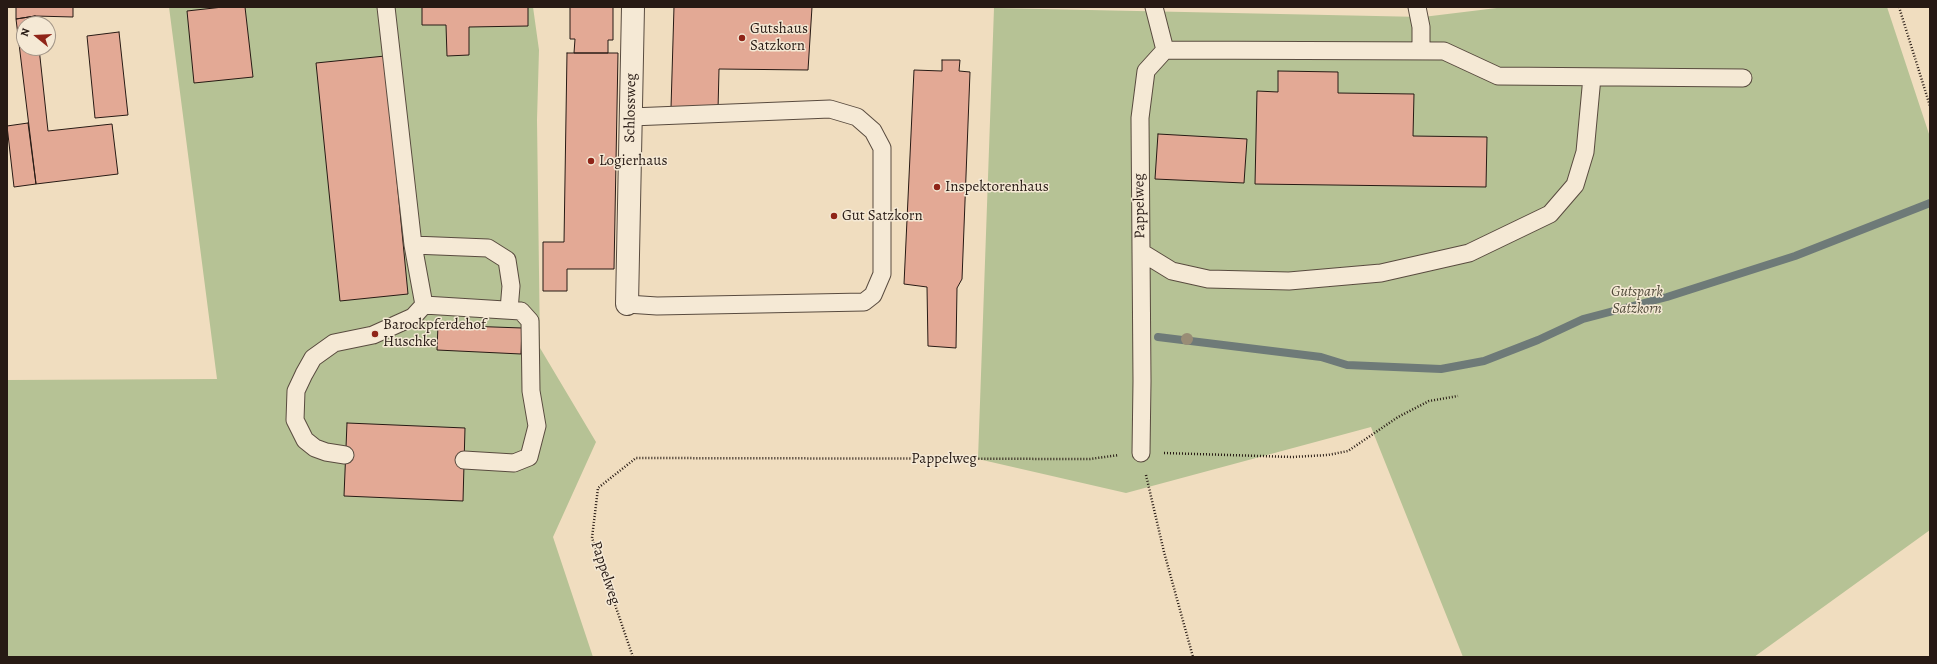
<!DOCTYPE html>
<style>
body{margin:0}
#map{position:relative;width:1937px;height:664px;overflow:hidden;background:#f0ddbf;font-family:Alegreya,serif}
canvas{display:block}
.frame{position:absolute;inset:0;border:8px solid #271a14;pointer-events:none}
.north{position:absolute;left:16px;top:16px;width:40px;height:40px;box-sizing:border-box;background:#f5e9d5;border:1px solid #a39688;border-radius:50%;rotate:288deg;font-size:11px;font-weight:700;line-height:16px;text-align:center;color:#271a14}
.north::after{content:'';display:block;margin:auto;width:14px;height:18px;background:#8f2418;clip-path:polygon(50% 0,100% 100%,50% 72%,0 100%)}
</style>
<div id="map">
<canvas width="1937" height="664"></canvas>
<div class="frame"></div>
<div class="north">N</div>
</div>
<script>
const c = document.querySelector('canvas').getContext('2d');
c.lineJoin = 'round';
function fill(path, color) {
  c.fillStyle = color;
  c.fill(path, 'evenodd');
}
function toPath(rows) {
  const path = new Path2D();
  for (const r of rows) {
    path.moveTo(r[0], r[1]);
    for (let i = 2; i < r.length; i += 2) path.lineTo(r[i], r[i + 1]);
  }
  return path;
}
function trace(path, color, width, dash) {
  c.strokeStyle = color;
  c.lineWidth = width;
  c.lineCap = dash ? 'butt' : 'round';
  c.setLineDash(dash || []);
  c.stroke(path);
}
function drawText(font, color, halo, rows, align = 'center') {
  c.font = font + ' Alegreya,serif';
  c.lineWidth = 3;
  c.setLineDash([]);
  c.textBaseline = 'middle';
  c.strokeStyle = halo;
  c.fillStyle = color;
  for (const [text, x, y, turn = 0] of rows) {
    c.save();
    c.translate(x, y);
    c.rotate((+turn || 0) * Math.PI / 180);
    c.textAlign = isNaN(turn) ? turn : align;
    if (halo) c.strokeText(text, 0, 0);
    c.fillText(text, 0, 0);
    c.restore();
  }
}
fill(toPath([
 [169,7,533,7,539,50,537,120,540,348,596,442,553,537,593,657,7,657,7,380,217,379],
 [1505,7,1887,7,1930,137,1930,530,1754,657,1463,657,1371,427,1126,493,978,459,994,8,1423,17]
]), '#b6c295');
trace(toPath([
 [1158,337,1321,357,1347,365,1441,369,1484,361,1538,340,1583,319,1667,297,1795,256,1930,203]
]), '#6e7a78', 8);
const building = toPath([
 [16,7,73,7,73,17,35,16,16,19,16,7],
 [223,7,245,7,253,77,194,83,187,11,223,7],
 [422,7,528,7,528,26,469,27,469,55,447,56,446,25,422,25,422,7],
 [570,7,613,7,613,40,608,40,608,53,574,53,575,39,570,39,570,7],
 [674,7,812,7,808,70,719,69,718,110,671,108,674,7],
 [35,16,36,24,24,24,24,48,39,48,48,131,112,124,118,174,36,184,16,19,35,16],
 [119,32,128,115,95,118,87,36,119,32],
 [567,53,618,53,614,269,567,269,567,291,543,291,543,242,564,242,567,53],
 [385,56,408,294,340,301,316,63,385,56],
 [942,60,960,60,959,71,970,72,962,279,957,288,956,348,928,346,927,287,904,284,914,70,942,71,942,60],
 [1278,71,1338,72,1338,93,1414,94,1413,136,1487,137,1486,187,1255,184,1257,91,1278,92,1278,71],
 [28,123,36,184,14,187,7,126,28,123],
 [1158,134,1247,139,1244,183,1155,179,1158,134],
 [438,325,522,328,521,354,437,350,438,325],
 [347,423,465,428,463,501,344,496,347,423]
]);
fill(building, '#e3a995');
trace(building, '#271a14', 1);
const service = toPath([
 [1154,7,1165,50],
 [1417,7,1421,27,1421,51],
 [413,245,488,248,507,260,511,286,509,310],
 [1141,252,1172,271,1208,279,1289,281,1381,273,1469,253,1550,214,1575,185,1585,152,1592,77],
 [627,304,657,306,864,302,873,295,882,274,882,148,873,131,857,117,830,109,631,117],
 [424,305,521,311,530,321,531,391,537,426,529,457,514,463,464,460],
 [1141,453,1142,381,1140,118,1146,71,1165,50,1444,51,1498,76,1743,78],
 [345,455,326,452,315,448,305,440,295,420,296,391,304,374,313,358,334,343,373,335,413,317,424,305,413,245,386,7]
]);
const minor = toPath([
 [627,304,633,7]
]);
trace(service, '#594b3f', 19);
trace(minor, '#594b3f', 24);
trace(toPath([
 [1899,7,1930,106],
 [1164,453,1292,457,1328,455,1348,451,1398,417,1429,401,1458,396],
 [1146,475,1164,552,1193,657],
 [633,657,592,538,598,488,636,458,1090,459,1119,455]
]), '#271a14', 2.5, [1, 2]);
trace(service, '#f5e9d5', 17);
trace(minor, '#f5e9d5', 22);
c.fillStyle = '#998d76';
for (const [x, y] of [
 [1187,339]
]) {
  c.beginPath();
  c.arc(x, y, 6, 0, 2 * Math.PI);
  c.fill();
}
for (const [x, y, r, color] of [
 [742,38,4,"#8f2418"],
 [591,161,4,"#8f2418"],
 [937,187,4,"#8f2418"],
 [834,216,4,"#8f2418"],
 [375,334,4,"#8f2418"]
]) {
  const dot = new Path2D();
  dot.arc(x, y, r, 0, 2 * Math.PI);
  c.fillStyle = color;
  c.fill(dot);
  trace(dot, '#f5e9d5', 1.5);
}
drawText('15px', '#271a14', '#f5e9d5', [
 ["Gutshaus",750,29],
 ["Satzkorn",750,46],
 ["Logierhaus",599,161],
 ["Inspektorenhaus",945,187],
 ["Gut Satzkorn",842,216],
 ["Barockpferdehof",383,325],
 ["Huschke",383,342]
], 'left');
drawText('15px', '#271a14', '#f5e9d5', [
 ["Schlossweg",631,108,-89],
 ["Pappelweg",1140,206,-91],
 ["Pappelweg",944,459],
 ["Pappelweg",605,573,72]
]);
drawText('italic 15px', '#524c3b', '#f5e9d5', [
 ["Gutspark",1637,292],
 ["Satzkorn",1637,309]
]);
</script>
